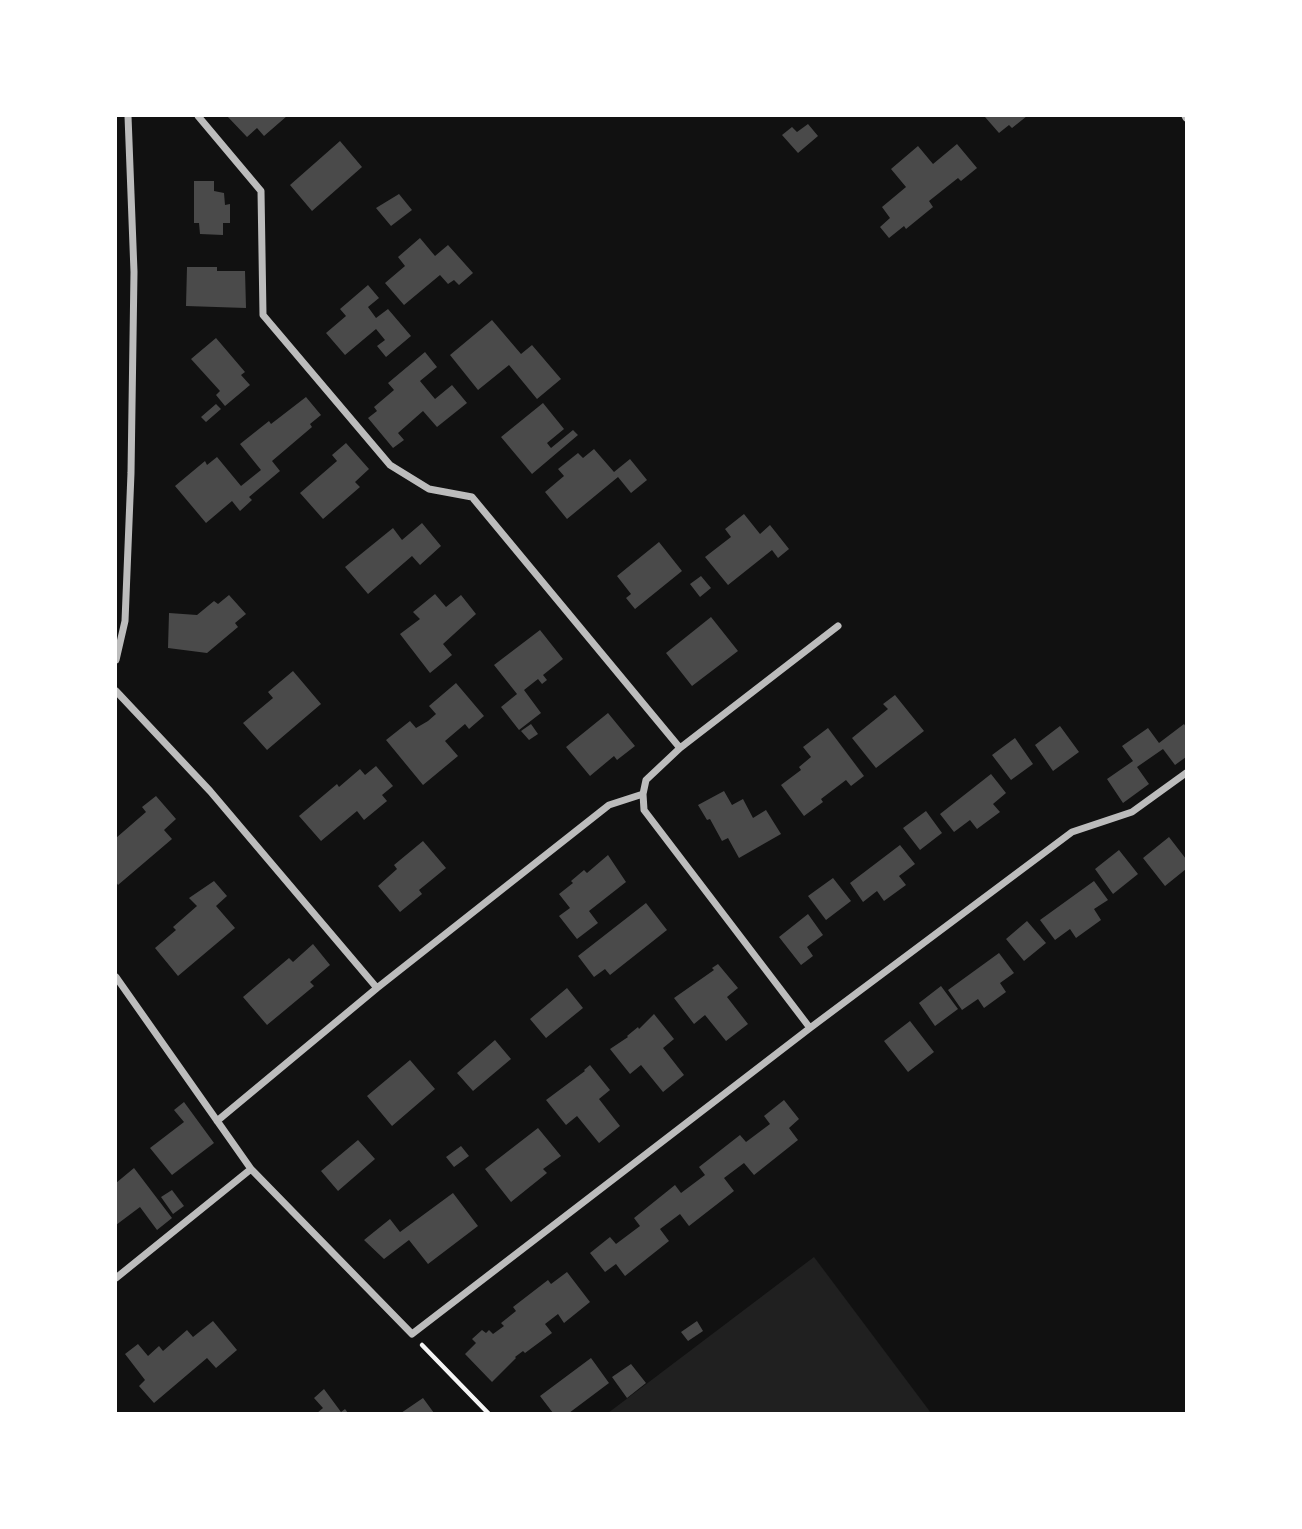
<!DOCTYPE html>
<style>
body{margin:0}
#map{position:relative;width:1302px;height:1529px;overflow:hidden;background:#111;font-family:Manrope,sans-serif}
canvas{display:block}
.frame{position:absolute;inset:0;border:117px solid #fff;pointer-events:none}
</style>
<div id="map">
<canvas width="1302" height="1529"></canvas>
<div class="frame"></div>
</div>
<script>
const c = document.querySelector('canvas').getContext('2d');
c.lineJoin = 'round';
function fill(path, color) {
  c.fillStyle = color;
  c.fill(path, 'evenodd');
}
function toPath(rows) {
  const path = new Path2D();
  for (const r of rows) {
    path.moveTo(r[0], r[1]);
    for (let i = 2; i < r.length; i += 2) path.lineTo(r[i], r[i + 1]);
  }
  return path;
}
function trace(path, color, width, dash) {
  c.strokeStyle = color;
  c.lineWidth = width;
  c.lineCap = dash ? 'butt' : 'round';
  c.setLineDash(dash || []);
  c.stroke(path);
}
fill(toPath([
 [814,1257,931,1413,608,1413]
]), '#202020');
fill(toPath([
 [227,116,287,116,264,136,257,128,247,137],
 [987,116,1027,116,1012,128,1009,125,999,133,985,117],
 [808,124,818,136,798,153,782,135,792,127,797,132],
 [340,141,362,167,312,211,290,185],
 [957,144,977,168,961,181,958,178,929,201,933,207,906,229,904,226,889,238,880,227,890,218,882,207,906,187,891,169,918,146,933,164],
 [194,181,214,181,214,191,224,193,225,205,230,204,230,223,223,223,223,235,200,234,199,223,194,223],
 [399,194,412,210,391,226,376,208],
 [420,238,435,256,448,245,473,273,459,285,454,280,448,284,440,275,404,305,385,283,405,266,398,257],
 [187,267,217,267,217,271,245,271,246,308,186,306],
 [368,285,379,298,368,307,376,318,388,309,411,336,386,357,377,346,385,340,376,329,345,355,326,333,346,316,340,309],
 [492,320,521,354,532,345,561,379,537,399,509,365,478,390,450,355],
 [216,338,245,372,241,375,250,385,225,406,216,395,220,391,191,359],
 [425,352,437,367,420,381,435,399,452,385,467,403,437,427,423,411,398,433,404,440,393,448,368,418,377,411,374,407,394,390,388,383],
 [306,397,321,415,310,424,312,427,272,461,280,471,249,497,252,500,240,511,232,501,206,523,175,486,205,461,207,465,217,457,241,486,261,470,240,444,269,421,271,424],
 [543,403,564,429,547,443,551,448,573,430,578,435,532,474,501,437],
 [216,404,221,409,206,422,201,417],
 [346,443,369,469,355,482,360,487,323,519,300,493,337,461,332,455],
 [594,449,614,472,630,459,647,480,631,493,618,477,567,519,545,492,564,476,558,469,578,453,583,458],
 [744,514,760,534,770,525,789,549,778,558,772,550,728,585,705,557,731,537,725,529],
 [422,523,441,546,420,565,412,556,368,594,345,567,393,528,402,540],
 [659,542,682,571,635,609,626,598,631,594,617,576],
 [701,576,711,588,700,597,690,584],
 [435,594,446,607,461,595,476,614,443,644,452,655,430,673,400,634,420,619,413,612],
 [229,595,246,614,235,623,238,627,207,653,168,648,169,613,197,615,214,601,218,604],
 [711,617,738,651,692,686,666,653],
 [540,630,563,659,543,675,547,680,542,684,538,679,524,690,541,713,519,730,501,707,517,694,494,665],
 [293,671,321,704,267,750,243,723,273,698,268,692],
 [456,683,484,716,469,729,465,724,445,741,458,756,423,785,386,740,410,721,416,728,428,721,436,714,429,706],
 [895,695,924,731,876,768,852,738,888,709,883,704],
 [608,713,635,746,617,760,614,756,590,776,566,747],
 [531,724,538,734,529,740,521,731],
 [1184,724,1186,727,1186,757,1175,765,1163,749,1137,767,1149,784,1123,803,1107,779,1133,761,1122,746,1148,728,1159,743],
 [1060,726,1079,752,1053,771,1035,745],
 [828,728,864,776,851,786,846,780,821,799,823,802,804,816,781,785,801,770,799,767,811,757,803,747],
 [1015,738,1033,764,1011,780,992,755],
 [376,766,393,786,382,795,387,801,364,820,357,811,321,841,299,816,337,784,339,787,360,769,365,775],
 [991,774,1006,793,993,804,1000,812,977,829,970,820,954,832,940,814],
 [724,791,732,805,743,799,753,818,766,810,781,834,739,858,728,838,722,841,710,819,707,820,698,805],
 [156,796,176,819,164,830,172,839,118,885,116,882,116,838,146,812,142,807],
 [926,811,942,833,920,850,903,828],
 [1169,837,1186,859,1186,869,1165,886,1143,858],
 [423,841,446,868,419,890,422,894,400,912,378,886,397,869,394,865],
 [900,845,915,864,899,876,906,885,884,901,877,891,863,902,850,883],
 [1119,850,1138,874,1113,894,1095,869],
 [608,855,626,882,589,911,598,923,577,939,559,916,570,908,559,894,573,883,571,881,584,870,587,873],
 [833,878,851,901,826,920,808,896],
 [214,881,227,896,216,906,235,928,178,976,155,948,176,930,173,927,197,906,189,898],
 [1094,881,1108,900,1094,909,1101,920,1076,938,1070,929,1055,940,1040,920],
 [646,903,667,930,610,975,605,969,594,977,578,956],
 [808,914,823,935,807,947,813,956,801,965,779,937],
 [1027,921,1046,943,1024,961,1006,939],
 [313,944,330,965,310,982,314,986,267,1025,243,997,289,958,293,962],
 [999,953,1014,973,1000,983,1006,992,984,1008,978,999,962,1010,948,990],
 [718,964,738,988,727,997,748,1024,726,1041,705,1015,694,1024,674,998,714,970,712,968],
 [941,986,958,1009,935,1026,919,1003],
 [567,988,583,1008,546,1038,530,1019],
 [654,1014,674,1039,663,1048,684,1075,663,1092,641,1065,630,1074,610,1049,628,1037,627,1036,638,1027,639,1029],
 [910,1021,934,1052,908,1072,884,1041],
 [495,1040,511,1059,473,1091,457,1073],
 [410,1060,435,1089,392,1126,367,1096],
 [590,1065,610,1090,599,1099,620,1126,599,1143,577,1116,566,1125,546,1100,585,1071,584,1070],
 [784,1100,799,1119,789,1128,798,1140,754,1175,744,1163,724,1178,734,1191,689,1226,680,1214,660,1229,669,1241,625,1276,616,1264,605,1272,590,1253,610,1237,616,1244,640,1226,634,1218,675,1185,681,1193,705,1175,699,1167,740,1135,746,1142,770,1124,764,1116],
 [184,1102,214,1143,172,1175,150,1148,184,1122,174,1110],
 [538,1128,561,1156,543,1169,547,1173,511,1202,485,1169],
 [358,1140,375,1159,338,1191,321,1171],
 [461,1146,469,1156,454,1167,446,1157],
 [134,1168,172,1218,157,1230,140,1207,116,1225,116,1183],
 [172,1190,184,1206,173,1214,161,1197],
 [453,1193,478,1226,428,1264,409,1240,384,1259,364,1240,390,1219,400,1232],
 [567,1272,590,1302,564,1323,558,1314,545,1324,552,1333,525,1353,523,1351,515,1357,516,1358,492,1382,465,1354,476,1343,472,1339,482,1330,486,1333,489,1330,493,1334,504,1326,501,1323,516,1311,513,1307,548,1280,551,1284],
 [213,1321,237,1350,216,1368,207,1358,154,1403,139,1386,145,1380,125,1354,138,1344,148,1356,159,1346,163,1351,187,1330,193,1337],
 [697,1321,703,1331,688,1341,681,1332],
 [591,1358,609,1383,569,1413,553,1413,540,1396],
 [631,1364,646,1383,627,1398,612,1377],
 [324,1389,341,1412,345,1409,348,1413,317,1413,323,1408,314,1398],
 [423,1398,434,1413,401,1413]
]), '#4a4a4a');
trace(toPath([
 [422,1345,489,1414]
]), '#f5f5f5', 4.5);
trace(toPath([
 [198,116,261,191,263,315,390,465,429,489,472,497,680,748,646,780,643,794,644,810,810,1028],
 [1185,116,1186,118],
 [116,660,125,621,131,473,134,272,128,116],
 [116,691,210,791,377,988],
 [680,748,838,626],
 [116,977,251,1169,412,1334,810,1028,1072,832,1132,812,1186,773],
 [217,1121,377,988,609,805,643,794],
 [116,1278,251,1169]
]), '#bcbcbc', 7);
</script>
